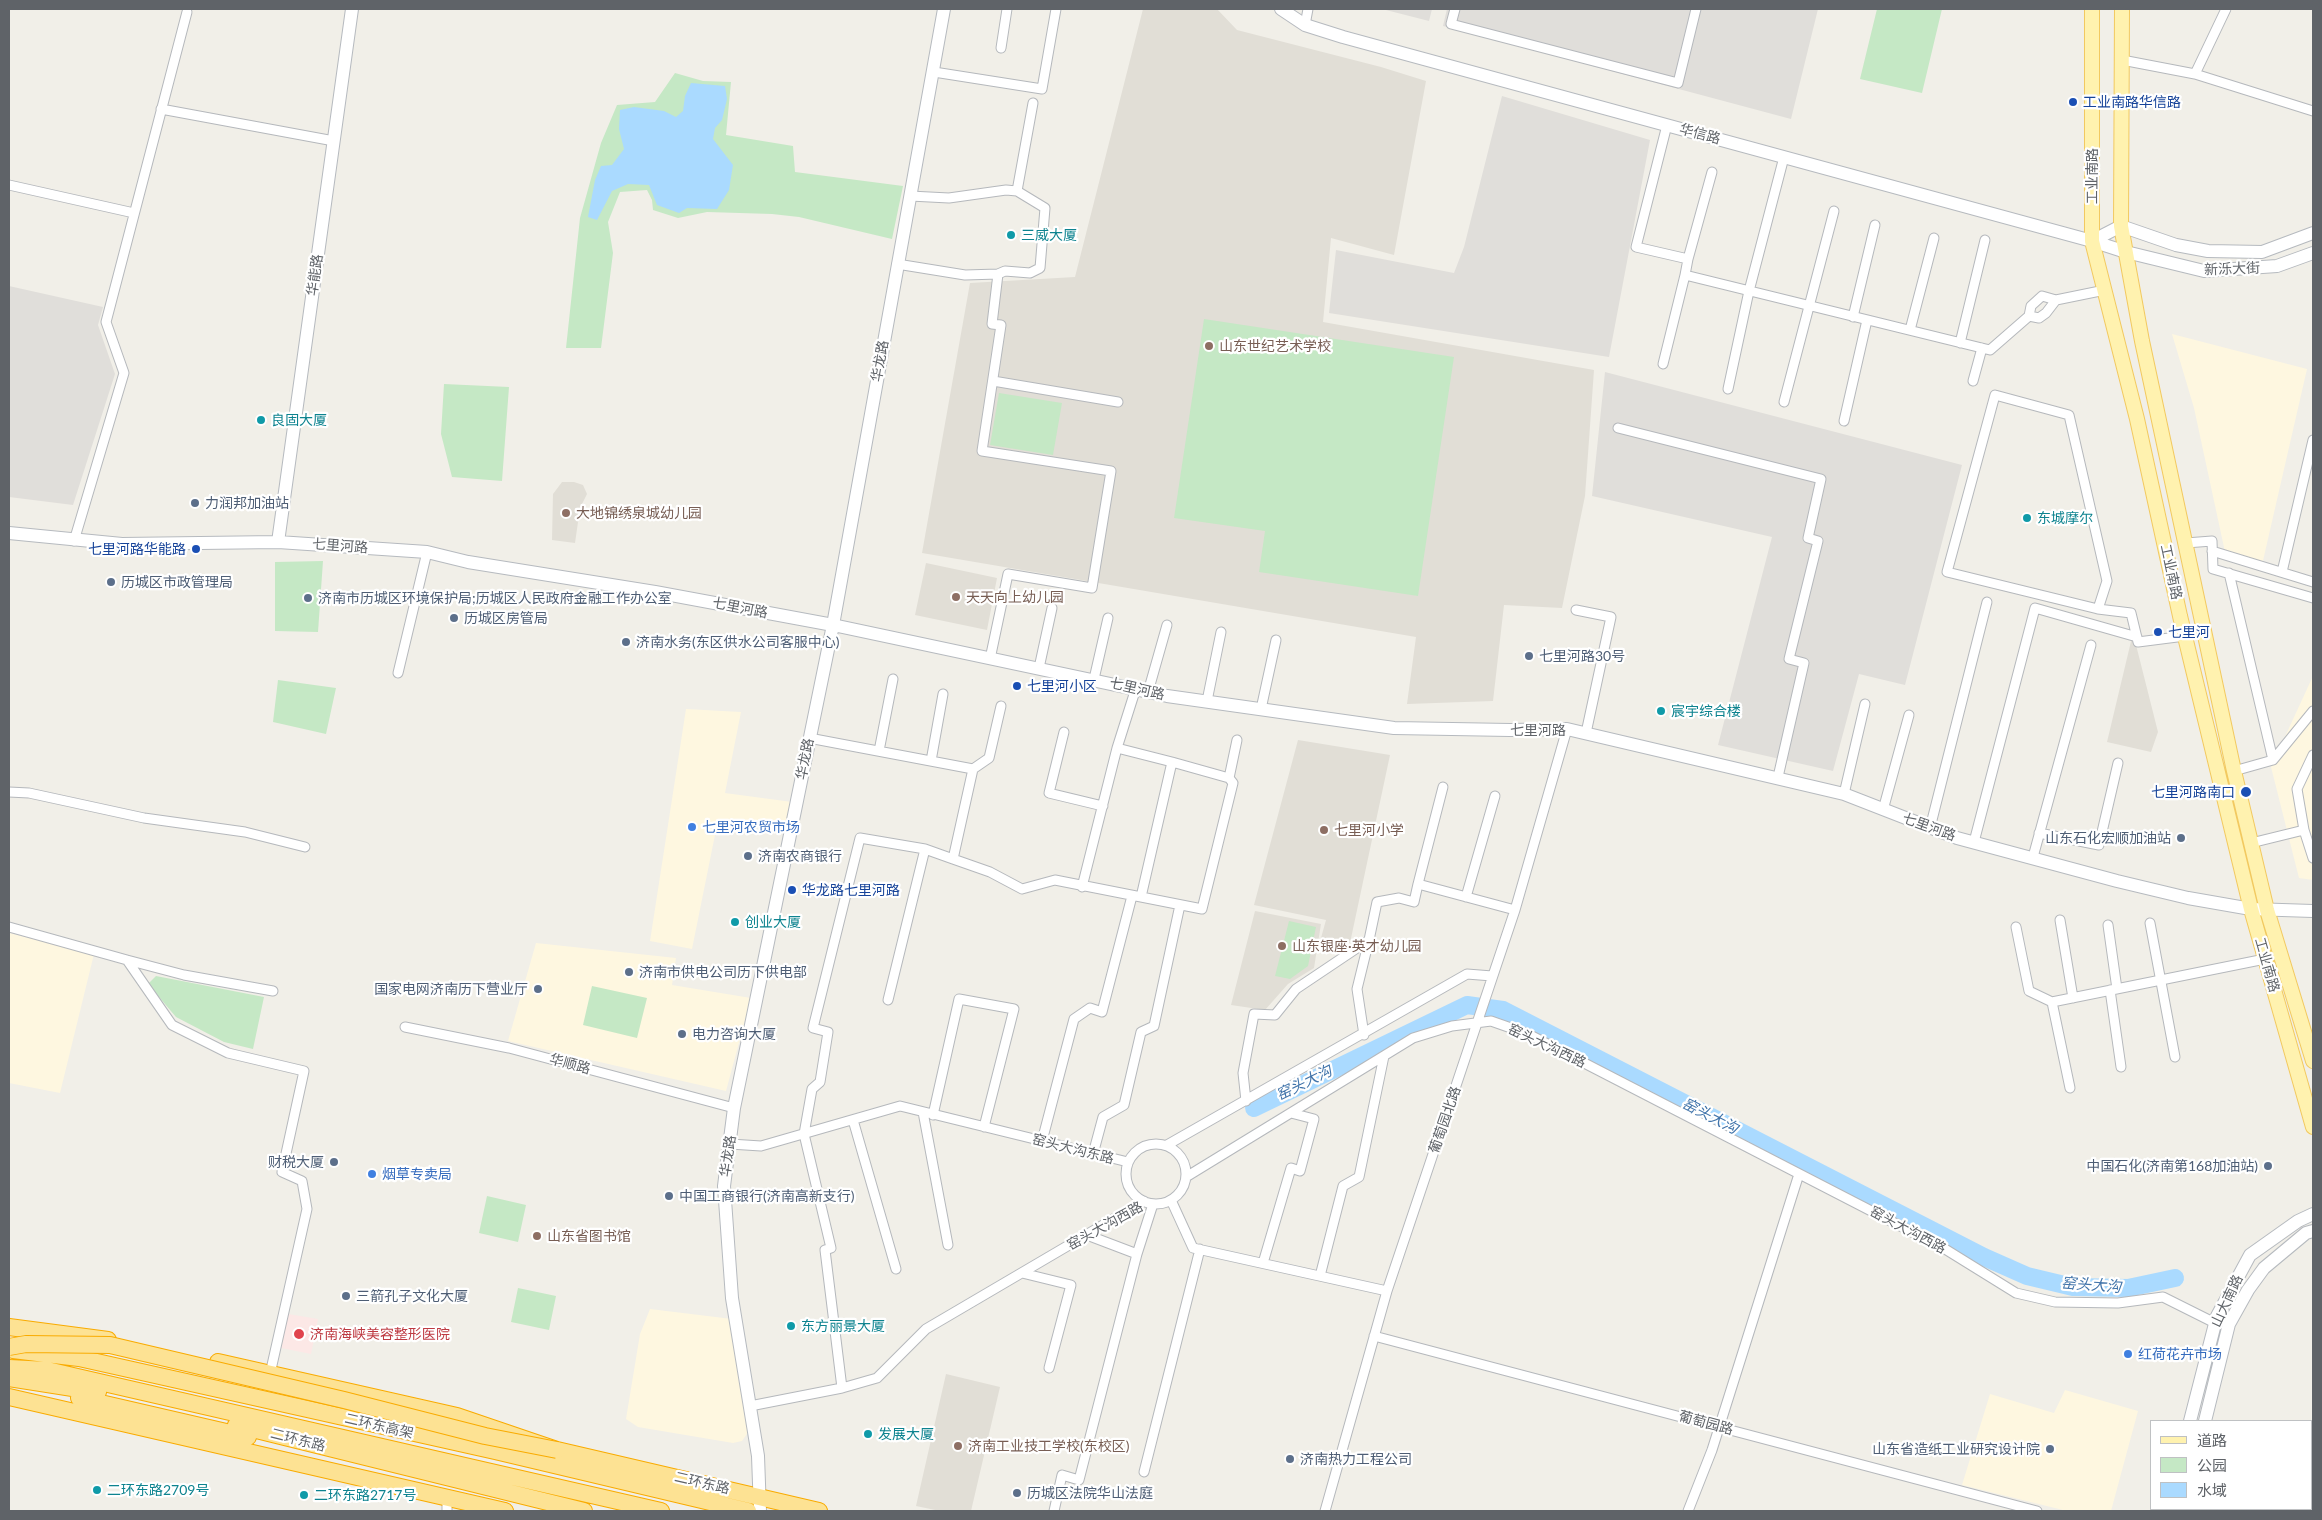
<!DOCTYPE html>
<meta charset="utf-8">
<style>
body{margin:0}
#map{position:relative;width:2322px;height:1520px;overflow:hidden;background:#f1efe8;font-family:Lato,"Noto Sans SC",sans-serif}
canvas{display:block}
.frame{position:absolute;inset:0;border:10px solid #5f6368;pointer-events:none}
.legend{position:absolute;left:2150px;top:1420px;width:162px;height:90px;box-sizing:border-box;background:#fff;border:1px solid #bfc1c3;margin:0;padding:6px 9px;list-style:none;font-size:15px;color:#5f6368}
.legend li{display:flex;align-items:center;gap:10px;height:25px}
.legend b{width:25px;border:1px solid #bfc1c3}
</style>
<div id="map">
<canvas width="2322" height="1520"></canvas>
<div class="frame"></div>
<ul class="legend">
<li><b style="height:6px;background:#fff2af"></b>道路</li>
<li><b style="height:14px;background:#c5e8c5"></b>公园</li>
<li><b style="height:14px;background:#aadaff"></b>水域</li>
</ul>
</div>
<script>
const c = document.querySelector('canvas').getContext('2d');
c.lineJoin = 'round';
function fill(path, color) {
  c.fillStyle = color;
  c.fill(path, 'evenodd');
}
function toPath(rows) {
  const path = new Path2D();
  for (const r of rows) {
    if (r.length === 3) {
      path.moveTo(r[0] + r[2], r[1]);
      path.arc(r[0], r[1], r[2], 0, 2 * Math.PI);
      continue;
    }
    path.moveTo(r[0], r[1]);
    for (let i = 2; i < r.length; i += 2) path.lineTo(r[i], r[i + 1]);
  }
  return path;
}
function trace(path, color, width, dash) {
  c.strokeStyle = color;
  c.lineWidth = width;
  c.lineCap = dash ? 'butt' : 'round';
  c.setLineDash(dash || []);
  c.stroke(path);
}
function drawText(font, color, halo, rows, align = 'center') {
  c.font = font + ' Lato,"Noto Sans SC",sans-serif';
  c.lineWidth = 4.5;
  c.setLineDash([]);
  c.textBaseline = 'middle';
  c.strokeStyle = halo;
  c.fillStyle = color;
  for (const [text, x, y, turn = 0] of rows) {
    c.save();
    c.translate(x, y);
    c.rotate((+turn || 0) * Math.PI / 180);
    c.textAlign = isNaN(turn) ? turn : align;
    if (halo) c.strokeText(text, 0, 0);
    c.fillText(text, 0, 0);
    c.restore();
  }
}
fill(toPath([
 [2172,334,2307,369,2262,565,2225,552,2194,408],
 [2313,676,2313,880,2299,878,2271,767],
 [686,709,741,712,725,793,792,802,786,829,717,825,692,949,650,941],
 [9,933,94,954,60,1093,9,1083],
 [536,943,676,958,672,985,751,998,726,1091,508,1041],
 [650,1309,732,1319,749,1431,742,1441,733,1443,638,1427,626,1419,640,1334],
 [2065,1390,2138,1411,2111,1511,2067,1511,1962,1485,1990,1394,2054,1413],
 [2311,1454,2313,1455,2313,1511,2209,1511,2210,1509,2311,1509]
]), '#fef7e0');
fill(toPath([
 [1382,9,1432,9,1429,21],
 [1447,9,1818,9,1791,119,1443,26],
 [1502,96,1650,140,1609,357,1329,313,1336,250,1454,273,1464,247],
 [9,286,103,307,98,325,115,374,73,505,9,497],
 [1605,372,1962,465,1905,685,1859,674,1833,771,1718,745,1772,537,1592,496]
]), '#e0deda');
fill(toPath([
 [1143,9,1217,9,1237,30,1381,67,1426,81,1394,255,1331,238,1323,322,1594,370,1585,496,1562,608,1504,605,1493,701,1407,704,1416,637,922,553,970,283,1075,277],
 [562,482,574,482,583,485,587,494,580,508,575,543,552,540,553,494],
 [926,563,997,578,987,630,915,615],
 [2133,633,2158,732,2151,752,2107,742],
 [1298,740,1390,755,1350,943,1321,938,1326,920,1254,905],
 [1255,911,1321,924,1314,968,1288,984,1265,1010,1231,1005],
 [946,1374,1000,1387,971,1511,940,1511,916,1506]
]), '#e1ded6');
fill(toPath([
 [288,1314,318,1319,311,1354,281,1348]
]), '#fce8e6');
fill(toPath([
 [1877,9,1942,9,1922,93,1860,79],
 [675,73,703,81,731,82,726,135,793,146,795,172,903,186,892,239,799,217,772,214,707,212,678,218,653,210,652,200,647,190,620,192,608,222,613,253,601,348,566,348,580,218,601,143,617,105,655,102],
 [1204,319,1454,357,1418,596,1259,572,1265,531,1174,518],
 [444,384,509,387,502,481,452,477,441,434],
 [999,393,1062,403,1053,455,990,445],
 [323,561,318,632,275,631,275,562],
 [278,680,336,688,326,734,273,722],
 [1289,921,1316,927,1308,966,1290,979,1275,976],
 [156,976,264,997,253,1049,224,1042,176,1017,148,984],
 [592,986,647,998,637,1038,583,1025],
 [487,1196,526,1205,518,1242,479,1233],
 [518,1288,556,1296,549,1330,511,1322]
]), '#c5e8c5');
fill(toPath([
 [691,83,725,86,727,99,722,120,715,128,713,139,733,165,729,190,717,209,687,208,679,213,657,205,649,185,628,184,612,191,597,220,588,217,595,180,601,166,612,165,624,149,619,129,620,110,634,107,664,111,676,117,683,111,685,96]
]), '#aadaff');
trace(toPath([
 [1254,1108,1467,1005,1503,1010,1984,1257,2027,1276,2073,1287,2128,1288,2175,1278]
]), '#aadaff', 18);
const street = toPath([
 [1455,9,1451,24,1678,83,1696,9],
 [1305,25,1308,9],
 [1001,48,1007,9],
 [2122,60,2195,74,2313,111],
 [934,72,1042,89,1056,9],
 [2195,74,2226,9],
 [161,109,334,141],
 [1667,125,1636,247,1688,259,1685,275,1990,350,2029,316,2039,318,2046,313,2056,300,2105,290],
 [9,185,134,213],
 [1017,191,1033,103],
 [910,196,949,198,1006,190,1017,191,1045,208,1040,268,1030,273,1005,271,998,274,992,324,1001,325,982,451,1111,471,1092,588,1008,574,990,659],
 [1688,259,1712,172],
 [897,264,965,275,998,274],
 [2029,316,2031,306,2042,296,2056,300],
 [1853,317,1875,225],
 [1910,330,1934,238],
 [1960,343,1985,240],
 [1663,364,1685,275],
 [993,381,1118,402],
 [1973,381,1982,348],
 [1728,389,1749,291,1784,157],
 [1995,395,2069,415,2107,581,2098,609,1947,572,1995,395],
 [1784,402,1834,211],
 [1844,421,1867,320],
 [1618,428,1821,479,1808,538,1818,541,1789,659,1804,663,1778,777],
 [74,541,124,373,106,322,187,12],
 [2186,543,2212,541,2213,569,2313,598],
 [2212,551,2313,582],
 [2282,572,2313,440],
 [2229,573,2273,760],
 [2098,609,2131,613,2138,642,2185,636],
 [1576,610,1611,617,1586,733],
 [1039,668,1052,608],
 [398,673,427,552],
 [1094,679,1108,618],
 [1148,692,1167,625],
 [1207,701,1221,632],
 [1261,709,1276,640],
 [1064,732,1049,793,1103,806],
 [809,738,973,769,953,859,990,872,1022,889,1055,880,1202,909,1233,783,1229,778],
 [1117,748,1172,762,1141,897],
 [879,751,893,679],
 [2313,755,2297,789,2304,830,2313,858],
 [931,761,943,694],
 [1172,762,1229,778,1237,740],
 [973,769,989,758,1001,706],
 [2234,771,2273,760,2313,711],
 [9,792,29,793,144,818,245,832,305,847],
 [1844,794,1865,704],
 [1883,810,1909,715],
 [1930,828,1987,602],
 [2039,833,2099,845,2118,763],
 [1974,842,2035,608,2137,637],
 [2251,843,2304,830],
 [2033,857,2091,645],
 [1418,884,1443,787],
 [1082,887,1117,748,1136,688],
 [1466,897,1495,796],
 [2060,920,2073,998],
 [2150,923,2175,1057],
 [2108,925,2117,989,2110,990,2121,1067],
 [9,927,127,960,172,1025,228,1053,304,1071,282,1172,302,1181,307,1209,270,1374],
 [2016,927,2029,991,2052,1002,2265,959],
 [127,960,184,975,273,991],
 [888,1000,925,849],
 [2052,1002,2070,1088],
 [405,1027,509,1048,734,1108],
 [1364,1035,1357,989,1369,940],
 [1246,1101,1243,1073,1254,1014,1275,1015,1296,989,1369,940,1377,902,1399,898,1414,902,1418,884,1515,910],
 [923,1112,948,1245],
 [933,1115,959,999,1014,1009,984,1127],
 [853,1120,896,1269],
 [1042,1141,1074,1019,1090,1008,1102,1012,1132,896],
 [730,1144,761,1146,900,1106,1128,1162],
 [1156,1174,30],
 [1167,1145,1467,974,1492,976],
 [1093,1154,1103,1117,1124,1105,1141,1032,1154,1026,1180,905],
 [1186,1177,1413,1038,1452,1026,1491,1021,1528,1034,1945,1249,2016,1293,2055,1302,2118,1303,2163,1297,2215,1323],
 [1171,1200,1193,1248,1387,1291],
 [1137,1254,1153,1204],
 [1263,1263,1291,1168,1300,1171,1314,1119,1291,1113],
 [1022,1273,1071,1285,1049,1368],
 [1320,1276,1343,1186,1359,1177,1384,1056],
 [1374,1336,2037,1511],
 [842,1388,825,1250,831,1248,804,1134,812,1089,820,1082,828,1032,813,1028,860,838,925,849,953,859],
 [750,1406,842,1388,877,1378,926,1329,1144,1201],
 [1144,1472,1200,1249],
 [447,1511,447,1498],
 [1054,1511,1062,1475,1079,1480,1137,1254,1087,1235],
 [1325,1511,1387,1291,1515,910,1567,729],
 [1688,1511,1712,1450,1799,1174]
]);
const secondary = toPath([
 [1281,9,1305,25,1343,37,2092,241,2126,252,2204,271,2277,266,2313,253],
 [2092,241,2121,226,2176,245,2208,251,2262,252,2313,233],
 [9,533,122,544,278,542,427,552,468,562,655,592,833,625,1167,696,1394,728,1510,730,1567,729,1844,794,1957,838,2117,881,2188,898,2251,909,2313,911],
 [278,542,352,9],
 [2190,1421,2217,1316,2250,1255,2298,1221,2313,1214],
 [2205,1421,2229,1324,2248,1290,2264,1268,2306,1233,2313,1231],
 [760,1511,758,1456,732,1298,724,1186,734,1108,833,625,944,9],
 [2167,1511,2168,1509],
 [2183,1511,2183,1509]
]);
const primary = toPath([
 [2092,9,2092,241,2137,419,2180,616,2251,909,2313,1127],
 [2122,9,2121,226,2142,341,2234,771,2267,910,2313,1061]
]);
const highway = toPath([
 [9,1327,108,1340],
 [13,1350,79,1358,495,1451,748,1511],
 [218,1362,457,1416,557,1450,819,1511],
 [9,1368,47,1370,661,1511],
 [9,1378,98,1392],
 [9,1397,505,1511],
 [79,1398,248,1437],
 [236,1425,584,1511]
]);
trace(street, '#b5b8bc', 11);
trace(secondary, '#b6babf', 14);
trace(primary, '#f2c960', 16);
trace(highway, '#f9ab00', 18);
trace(street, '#fff', 9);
trace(secondary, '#fff', 12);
trace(primary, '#fff2af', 14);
trace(highway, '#fde293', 16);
const highwayBridge = toPath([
 [9,1347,26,1344,110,1345,344,1400,485,1436,557,1450]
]);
trace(highwayBridge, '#f9ab00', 18, []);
trace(highwayBridge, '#fde293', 16);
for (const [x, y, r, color] of [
 [2073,102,5,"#1a4fb4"],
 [1011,235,5,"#0f9aa8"],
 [1209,346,5,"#8d6e63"],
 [261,420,5,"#0f9aa8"],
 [195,503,5,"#5c6f8a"],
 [566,513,5,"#8d6e63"],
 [2027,518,5,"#0f9aa8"],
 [196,549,5,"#1a4fb4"],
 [111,582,5,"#5c6f8a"],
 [956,597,5,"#8d6e63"],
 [308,598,5,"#5c6f8a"],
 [454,618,5,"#5c6f8a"],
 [2158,632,5,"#1a4fb4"],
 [626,642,5,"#5c6f8a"],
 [1529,656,5,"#5c6f8a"],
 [1017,686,5,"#1a4fb4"],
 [1661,711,5,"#0f9aa8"],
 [2246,792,6,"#1a4fb4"],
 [692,827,5,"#3f7fe0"],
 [1324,830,5,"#8d6e63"],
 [2181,838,5,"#5c6f8a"],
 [748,856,5,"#5c6f8a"],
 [792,890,5,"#1a4fb4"],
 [735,922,5,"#0f9aa8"],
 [1282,946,5,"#8d6e63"],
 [629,972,5,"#5c6f8a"],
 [538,989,5,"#5c6f8a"],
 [682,1034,5,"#5c6f8a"],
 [334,1162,5,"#5c6f8a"],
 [2268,1166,5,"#5c6f8a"],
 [372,1174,5,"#3f7fe0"],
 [669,1196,5,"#5c6f8a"],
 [537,1236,5,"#8d6e63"],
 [346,1296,5,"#5c6f8a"],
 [791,1326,5,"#0f9aa8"],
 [299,1334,6,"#e0444e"],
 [2128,1354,5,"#3f7fe0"],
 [868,1434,5,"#0f9aa8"],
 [958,1446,5,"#8d6e63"],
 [2050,1449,5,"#5c6f8a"],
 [1290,1459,5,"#5c6f8a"],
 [97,1490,5,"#0f9aa8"],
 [1017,1493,5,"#5c6f8a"],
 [304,1495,5,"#0f9aa8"]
]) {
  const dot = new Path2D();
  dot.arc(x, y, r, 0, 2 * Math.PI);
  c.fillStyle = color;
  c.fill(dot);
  trace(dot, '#fff', 2);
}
drawText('14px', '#164399', '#fff', [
 ["工业南路华信路",2083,102],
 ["七里河路华能路",186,549,"right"],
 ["七里河",2168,632],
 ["七里河小区",1027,686],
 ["七里河路南口",2235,792,"right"],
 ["华龙路七里河路",802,890]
], 'left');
drawText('14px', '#5f6368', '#fff', [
 ["华信路",1700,134,15],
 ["工业南路",2092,176,-90],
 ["新泺大街",2232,269,-2],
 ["华能路",315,275,-82],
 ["华龙路",880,361,-80],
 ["七里河路",340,546,4],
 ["工业南路",2171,572,78],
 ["七里河路",740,608,11],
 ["七里河路",1137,689,13],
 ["七里河路",1538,730],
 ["华龙路",805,759,-79],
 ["七里河路",1929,827,20],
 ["工业南路",2267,965,74],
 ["窑头大沟西路",1547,1046,25],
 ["华顺路",570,1064,15],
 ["葡萄园北路",1445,1120,-71],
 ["窑头大沟东路",1073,1149,14],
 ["华龙路",728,1156,-82],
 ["窑头大沟西路",1105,1226,-29],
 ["窑头大沟西路",1908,1230,28],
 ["山大南路",2227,1301,-65],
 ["葡萄园路",1706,1423,15],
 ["二环东高架",379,1426,13],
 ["二环东路",298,1440,14],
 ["二环东路",702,1483,13]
]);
drawText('14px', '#0d838f', '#fff', [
 ["三威大厦",1021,235],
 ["良固大厦",271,420],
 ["东城摩尔",2037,518],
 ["宸宇综合楼",1671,711],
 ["创业大厦",745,922],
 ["东方丽景大厦",801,1326],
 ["发展大厦",878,1434],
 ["二环东路2709号",107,1490],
 ["二环东路2717号",314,1495]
], 'left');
drawText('14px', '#785e54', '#fff', [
 ["山东世纪艺术学校",1219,346],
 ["大地锦绣泉城幼儿园",576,513],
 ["天天向上幼儿园",966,597],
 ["七里河小学",1334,830],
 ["山东银座·英才幼儿园",1292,946],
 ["山东省图书馆",547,1236],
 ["济南工业技工学校(东校区)",968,1446]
], 'left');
drawText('14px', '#4e5e75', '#fff', [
 ["力润邦加油站",205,503],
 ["历城区市政管理局",121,582],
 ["济南市历城区环境保护局;历城区人民政府金融工作办公室",318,598],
 ["历城区房管局",464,618],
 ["济南水务(东区供水公司客服中心)",636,642],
 ["七里河路30号",1539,656],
 ["山东石化宏顺加油站",2171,838,"right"],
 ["济南农商银行",758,856],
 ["济南市供电公司历下供电部",639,972],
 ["国家电网济南历下营业厅",528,989,"right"],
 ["电力咨询大厦",692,1034],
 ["财税大厦",324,1162,"right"],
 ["中国石化(济南第168加油站)",2258,1166,"right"],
 ["中国工商银行(济南高新支行)",679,1196],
 ["三箭孔子文化大厦",356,1296],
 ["山东省造纸工业研究设计院",2040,1449,"right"],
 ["济南热力工程公司",1300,1459],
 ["历城区法院华山法庭",1027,1493]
], 'left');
drawText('14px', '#366cbe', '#fff', [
 ["七里河农贸市场",702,827],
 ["烟草专卖局",382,1174],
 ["红荷花卉市场",2138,1354]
], 'left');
drawText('14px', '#be3a42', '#fff', [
 ["济南海峡美容整形医院",310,1334]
], 'left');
drawText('italic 15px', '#4174aa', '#fff', [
 ["窑头大沟",1304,1083,-26],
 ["窑头大沟",1710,1116,27],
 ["窑头大沟",2091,1285,4]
]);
</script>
